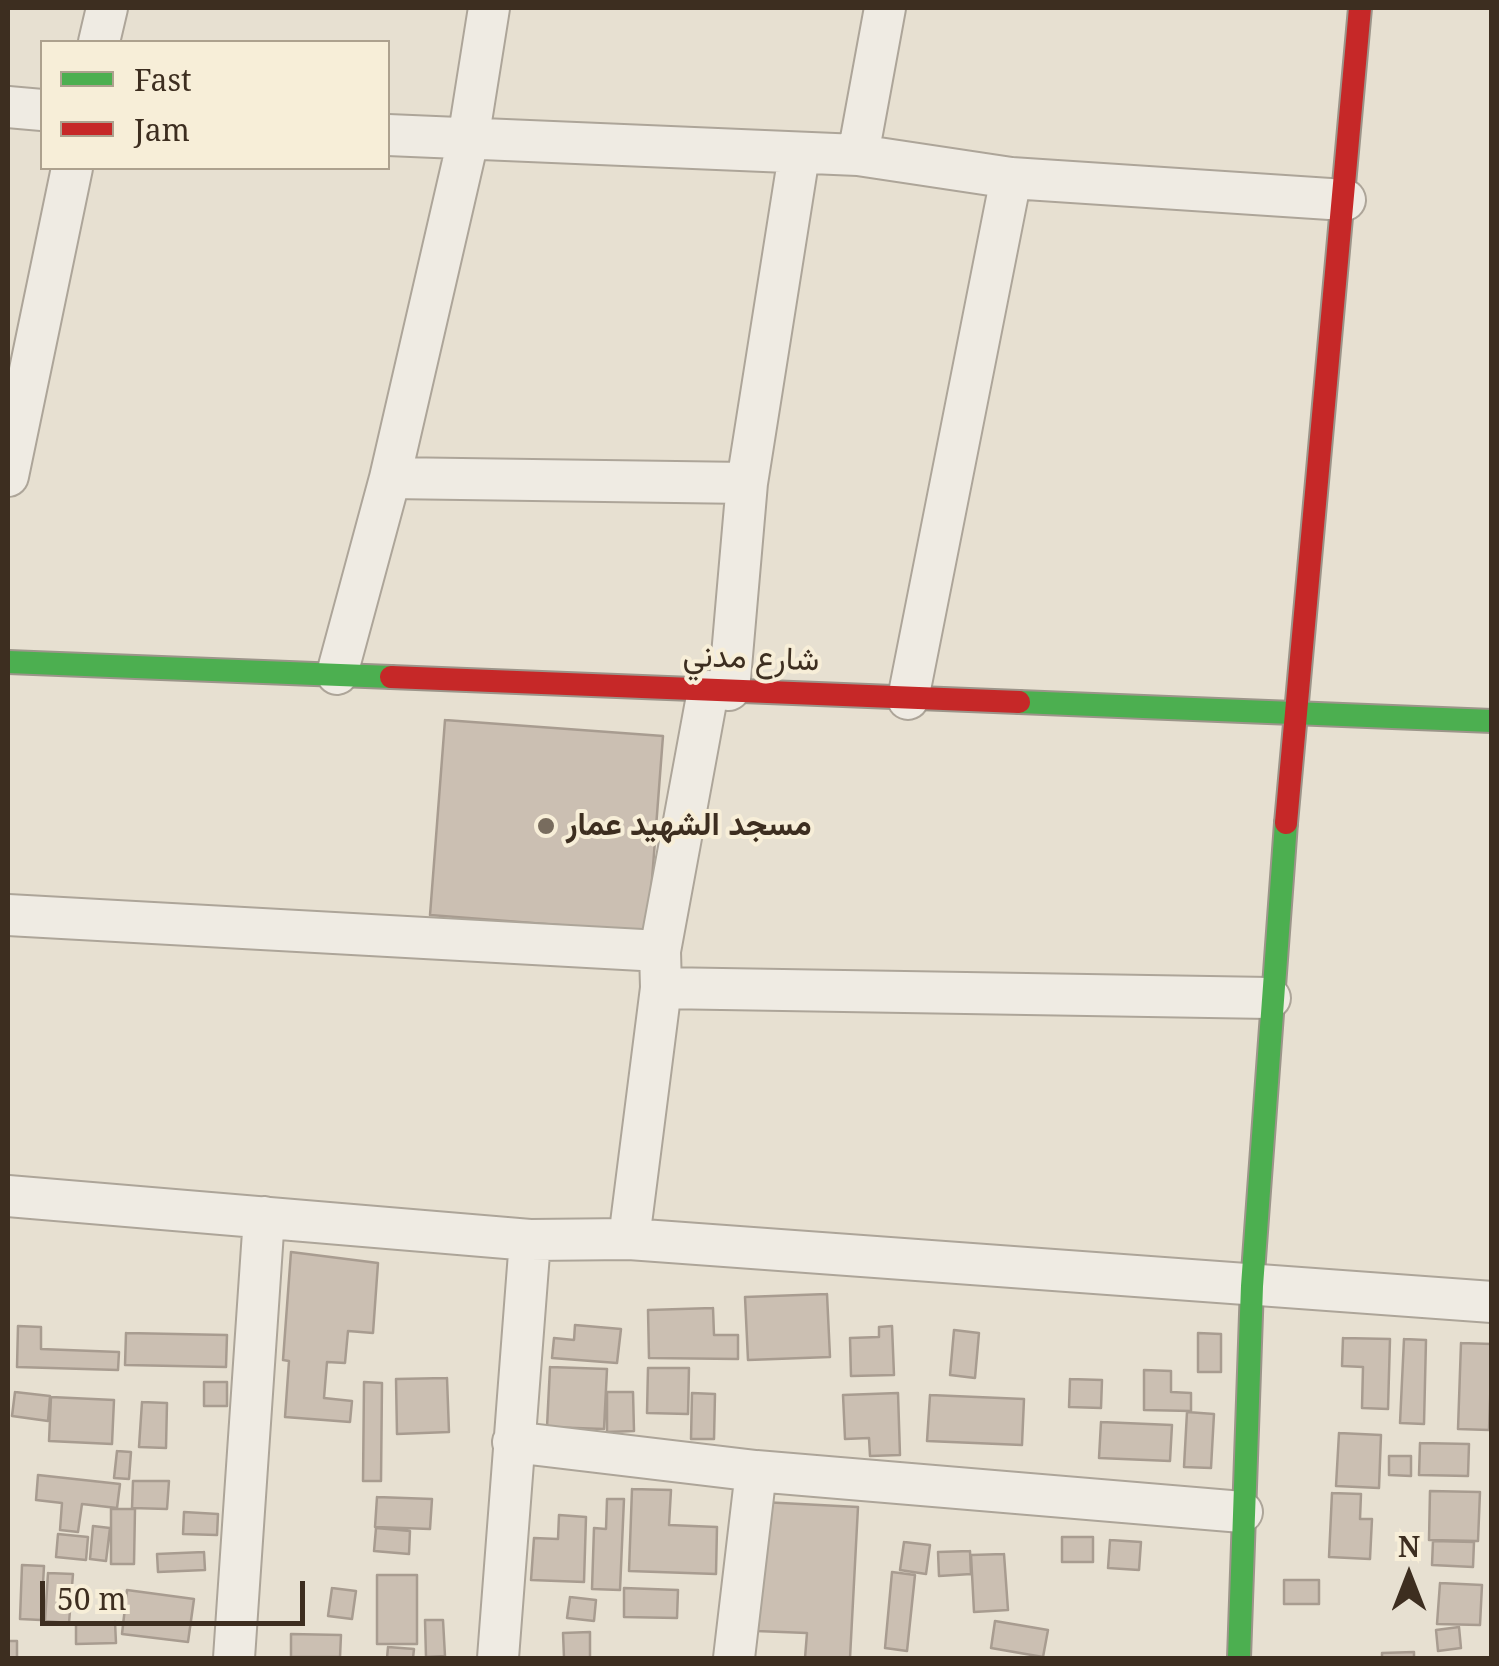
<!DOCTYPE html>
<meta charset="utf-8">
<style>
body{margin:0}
#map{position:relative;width:1499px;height:1666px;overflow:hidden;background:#e7e0d1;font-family:"Noto Serif",serif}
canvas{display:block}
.frame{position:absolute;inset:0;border:10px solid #3d2e20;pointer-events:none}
.legend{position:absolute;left:40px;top:40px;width:350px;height:130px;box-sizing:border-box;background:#f7eed8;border:2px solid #ada18e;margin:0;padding:12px 18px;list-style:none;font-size:30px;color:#3d2e20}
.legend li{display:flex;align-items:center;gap:20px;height:50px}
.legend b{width:50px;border:2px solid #ada18e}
.north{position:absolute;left:1359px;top:1526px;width:100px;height:100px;-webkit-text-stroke:8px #f7eed8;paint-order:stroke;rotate:0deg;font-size:28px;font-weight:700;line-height:40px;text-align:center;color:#3d2e20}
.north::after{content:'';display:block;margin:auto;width:35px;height:45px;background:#3d2e20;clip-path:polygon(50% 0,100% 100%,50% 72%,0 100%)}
.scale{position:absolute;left:40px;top:1581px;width:265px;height:45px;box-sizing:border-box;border:5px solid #3d2e20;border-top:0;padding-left:12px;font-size:30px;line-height:35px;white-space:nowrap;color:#3d2e20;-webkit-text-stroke:8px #f7eed8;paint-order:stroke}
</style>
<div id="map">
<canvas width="1499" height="1666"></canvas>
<div class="frame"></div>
<ul class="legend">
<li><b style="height:12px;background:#4caf50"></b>Fast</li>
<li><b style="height:12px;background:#c62828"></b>Jam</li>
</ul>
<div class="north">N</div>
<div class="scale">50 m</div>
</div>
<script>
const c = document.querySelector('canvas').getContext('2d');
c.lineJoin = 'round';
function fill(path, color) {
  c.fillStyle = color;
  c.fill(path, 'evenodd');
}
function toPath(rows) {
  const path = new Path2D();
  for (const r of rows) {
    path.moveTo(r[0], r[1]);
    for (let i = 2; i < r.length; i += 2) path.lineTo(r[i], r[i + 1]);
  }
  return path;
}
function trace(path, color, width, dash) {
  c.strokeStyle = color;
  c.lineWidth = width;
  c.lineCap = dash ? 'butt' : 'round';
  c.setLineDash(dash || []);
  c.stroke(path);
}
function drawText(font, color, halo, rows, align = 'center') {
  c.font = font + ' "Noto Serif",Vazirmatn,serif';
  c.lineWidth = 8;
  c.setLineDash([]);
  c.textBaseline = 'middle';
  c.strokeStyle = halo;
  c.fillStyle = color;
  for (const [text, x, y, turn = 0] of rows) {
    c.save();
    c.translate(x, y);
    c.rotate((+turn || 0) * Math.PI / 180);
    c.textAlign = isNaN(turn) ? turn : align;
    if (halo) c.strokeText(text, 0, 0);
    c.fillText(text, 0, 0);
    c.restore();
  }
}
const building = toPath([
 [445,720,663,736,648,932,430,915,445,720],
 [291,1252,378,1263,373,1333,348,1331,345,1363,327,1362,324,1398,352,1401,350,1422,285,1417,289,1361,283,1360,291,1252],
 [827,1294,830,1357,748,1360,745,1297,827,1294],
 [713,1308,714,1335,738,1335,738,1359,649,1358,648,1310,713,1308],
 [575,1325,621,1329,617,1363,552,1358,554,1338,574,1340,575,1325],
 [18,1326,41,1327,41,1349,119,1352,118,1370,17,1367,18,1326],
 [892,1326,894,1375,851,1376,850,1338,879,1337,879,1327,892,1326],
 [954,1330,979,1333,975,1378,950,1375,954,1330],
 [126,1333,227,1335,226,1367,125,1365,126,1333],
 [1198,1333,1221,1334,1221,1372,1198,1372,1198,1333],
 [1343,1338,1390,1339,1388,1409,1362,1408,1363,1367,1342,1366,1343,1338],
 [1404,1339,1426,1340,1424,1424,1400,1423,1404,1339],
 [1461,1343,1492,1344,1489,1430,1458,1429,1461,1343],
 [550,1367,607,1369,604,1429,547,1427,550,1367],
 [648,1368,689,1368,688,1414,647,1413,648,1368],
 [1144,1370,1171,1371,1171,1392,1191,1393,1191,1411,1144,1410,1144,1370],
 [447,1378,449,1432,397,1434,396,1379,447,1378],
 [1070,1379,1102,1380,1101,1408,1069,1407,1070,1379],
 [204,1382,227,1382,227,1406,204,1406,204,1382],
 [364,1382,382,1383,381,1481,363,1481,364,1382],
 [15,1392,50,1396,48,1421,12,1416,15,1392],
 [607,1392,633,1392,634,1431,607,1432,607,1392],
 [692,1393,715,1394,714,1439,691,1439,692,1393],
 [898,1393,900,1455,870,1456,869,1438,845,1439,843,1395,898,1393],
 [930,1395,1024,1399,1022,1445,927,1441,930,1395],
 [51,1397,114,1400,112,1444,49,1441,51,1397],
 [142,1402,167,1403,166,1448,139,1447,142,1402],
 [1187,1412,1214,1414,1211,1468,1184,1467,1187,1412],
 [1101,1422,1172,1425,1170,1461,1099,1458,1101,1422],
 [1339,1433,1381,1435,1379,1488,1336,1486,1339,1433],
 [1420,1443,1469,1444,1468,1476,1419,1475,1420,1443],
 [117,1451,131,1452,129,1479,114,1478,117,1451],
 [1389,1456,1411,1456,1411,1476,1389,1475,1389,1456],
 [38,1475,120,1484,117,1508,82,1504,78,1532,60,1530,62,1503,36,1500,38,1475],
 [133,1481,169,1481,167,1509,132,1508,133,1481],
 [632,1489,671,1490,669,1525,717,1527,716,1574,629,1571,632,1489],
 [1430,1491,1480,1492,1478,1541,1429,1540,1430,1491],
 [1332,1493,1361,1494,1360,1519,1372,1519,1370,1559,1329,1557,1332,1493],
 [377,1497,432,1499,430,1529,375,1527,377,1497],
 [607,1499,624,1499,620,1590,592,1589,594,1528,606,1529,607,1499],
 [762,1502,858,1507,850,1658,805,1658,807,1633,756,1631,762,1502],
 [111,1509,135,1509,134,1564,111,1564,111,1509],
 [184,1512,218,1514,217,1535,183,1534,184,1512],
 [559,1515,586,1517,584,1582,531,1580,534,1538,558,1539,559,1515],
 [93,1526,110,1528,106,1561,90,1559,93,1526],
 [376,1528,410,1531,409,1554,374,1551,376,1528],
 [58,1534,88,1537,86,1560,56,1557,58,1534],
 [1062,1537,1093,1537,1093,1562,1062,1562,1062,1537],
 [1110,1540,1141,1542,1139,1570,1108,1568,1110,1540],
 [1433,1541,1474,1542,1473,1567,1432,1565,1433,1541],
 [904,1542,930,1545,926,1574,900,1570,904,1542],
 [970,1551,971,1574,939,1576,938,1552,970,1551],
 [204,1552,205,1570,158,1572,157,1554,204,1552],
 [1004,1554,1008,1610,974,1612,971,1555,1004,1554],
 [22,1565,44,1566,41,1620,20,1619,22,1565],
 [892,1572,915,1575,907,1651,885,1648,892,1572],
 [48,1573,73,1574,69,1623,45,1621,48,1573],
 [377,1575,417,1575,417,1644,377,1644,377,1575],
 [1284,1580,1319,1580,1319,1604,1284,1604,1284,1580],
 [1440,1583,1482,1585,1480,1625,1437,1624,1440,1583],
 [332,1588,356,1591,352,1619,328,1616,332,1588],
 [624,1588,678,1590,677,1618,624,1617,624,1588],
 [127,1590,194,1599,188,1642,122,1634,127,1590],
 [570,1597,596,1600,594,1621,567,1618,570,1597],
 [425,1620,443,1620,445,1656,426,1657,425,1620],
 [995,1621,1048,1630,1043,1657,991,1648,995,1621],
 [115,1622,116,1643,76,1644,76,1623,115,1622],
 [1459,1627,1461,1648,1438,1651,1436,1630,1459,1627],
 [590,1632,590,1658,564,1658,563,1633,590,1632],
 [291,1634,341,1635,340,1657,291,1657,291,1634],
 [8,1641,17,1641,17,1658,8,1658,8,1641],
 [388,1647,414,1649,413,1658,387,1658,388,1647],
 [1414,1652,1414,1658,1382,1658,1382,1653,1414,1652]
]);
fill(building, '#cbbfb2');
trace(building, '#a89c90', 2.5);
const street = toPath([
 [99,42,107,8],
 [8,107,42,110],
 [388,135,858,155,1011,178,1345,200],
 [858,155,885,8],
 [8,476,72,168],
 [390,478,747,483],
 [337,674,390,478,468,140,489,8],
 [729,690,747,483,799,155],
 [908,699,1011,178],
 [8,915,660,951],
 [661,988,1270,998],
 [8,1196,530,1240,629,1239,1492,1302],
 [629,1239,661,988,660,951,708,691],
 [513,1442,756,1471,1242,1512],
 [234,1658,264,1217],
 [498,1658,530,1240],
 [734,1658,756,1471]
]);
const fast = toPath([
 [8,662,391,677],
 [1019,702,1492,721],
 [1239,1658,1252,1286,1286,823]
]);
const jam = toPath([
 [391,677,1019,702],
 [1286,823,1360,8]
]);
trace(street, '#ada599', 44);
trace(fast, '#9c958a', 26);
trace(jam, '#9c958a', 26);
trace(street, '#efebe3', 40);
trace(fast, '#4caf50', 22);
trace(jam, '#c62828', 22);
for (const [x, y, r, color] of [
 [546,826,10,"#786c5e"]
]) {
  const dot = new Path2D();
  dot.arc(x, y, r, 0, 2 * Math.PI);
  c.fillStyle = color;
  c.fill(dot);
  trace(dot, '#f7eed8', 4);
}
drawText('32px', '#3d2e20', '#f7eed8', [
 ["شارع مدني",751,659,2]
]);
drawText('bold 32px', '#3d2e20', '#f7eed8', [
 ["مسجد الشهيد عمار",566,826]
], 'left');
</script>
